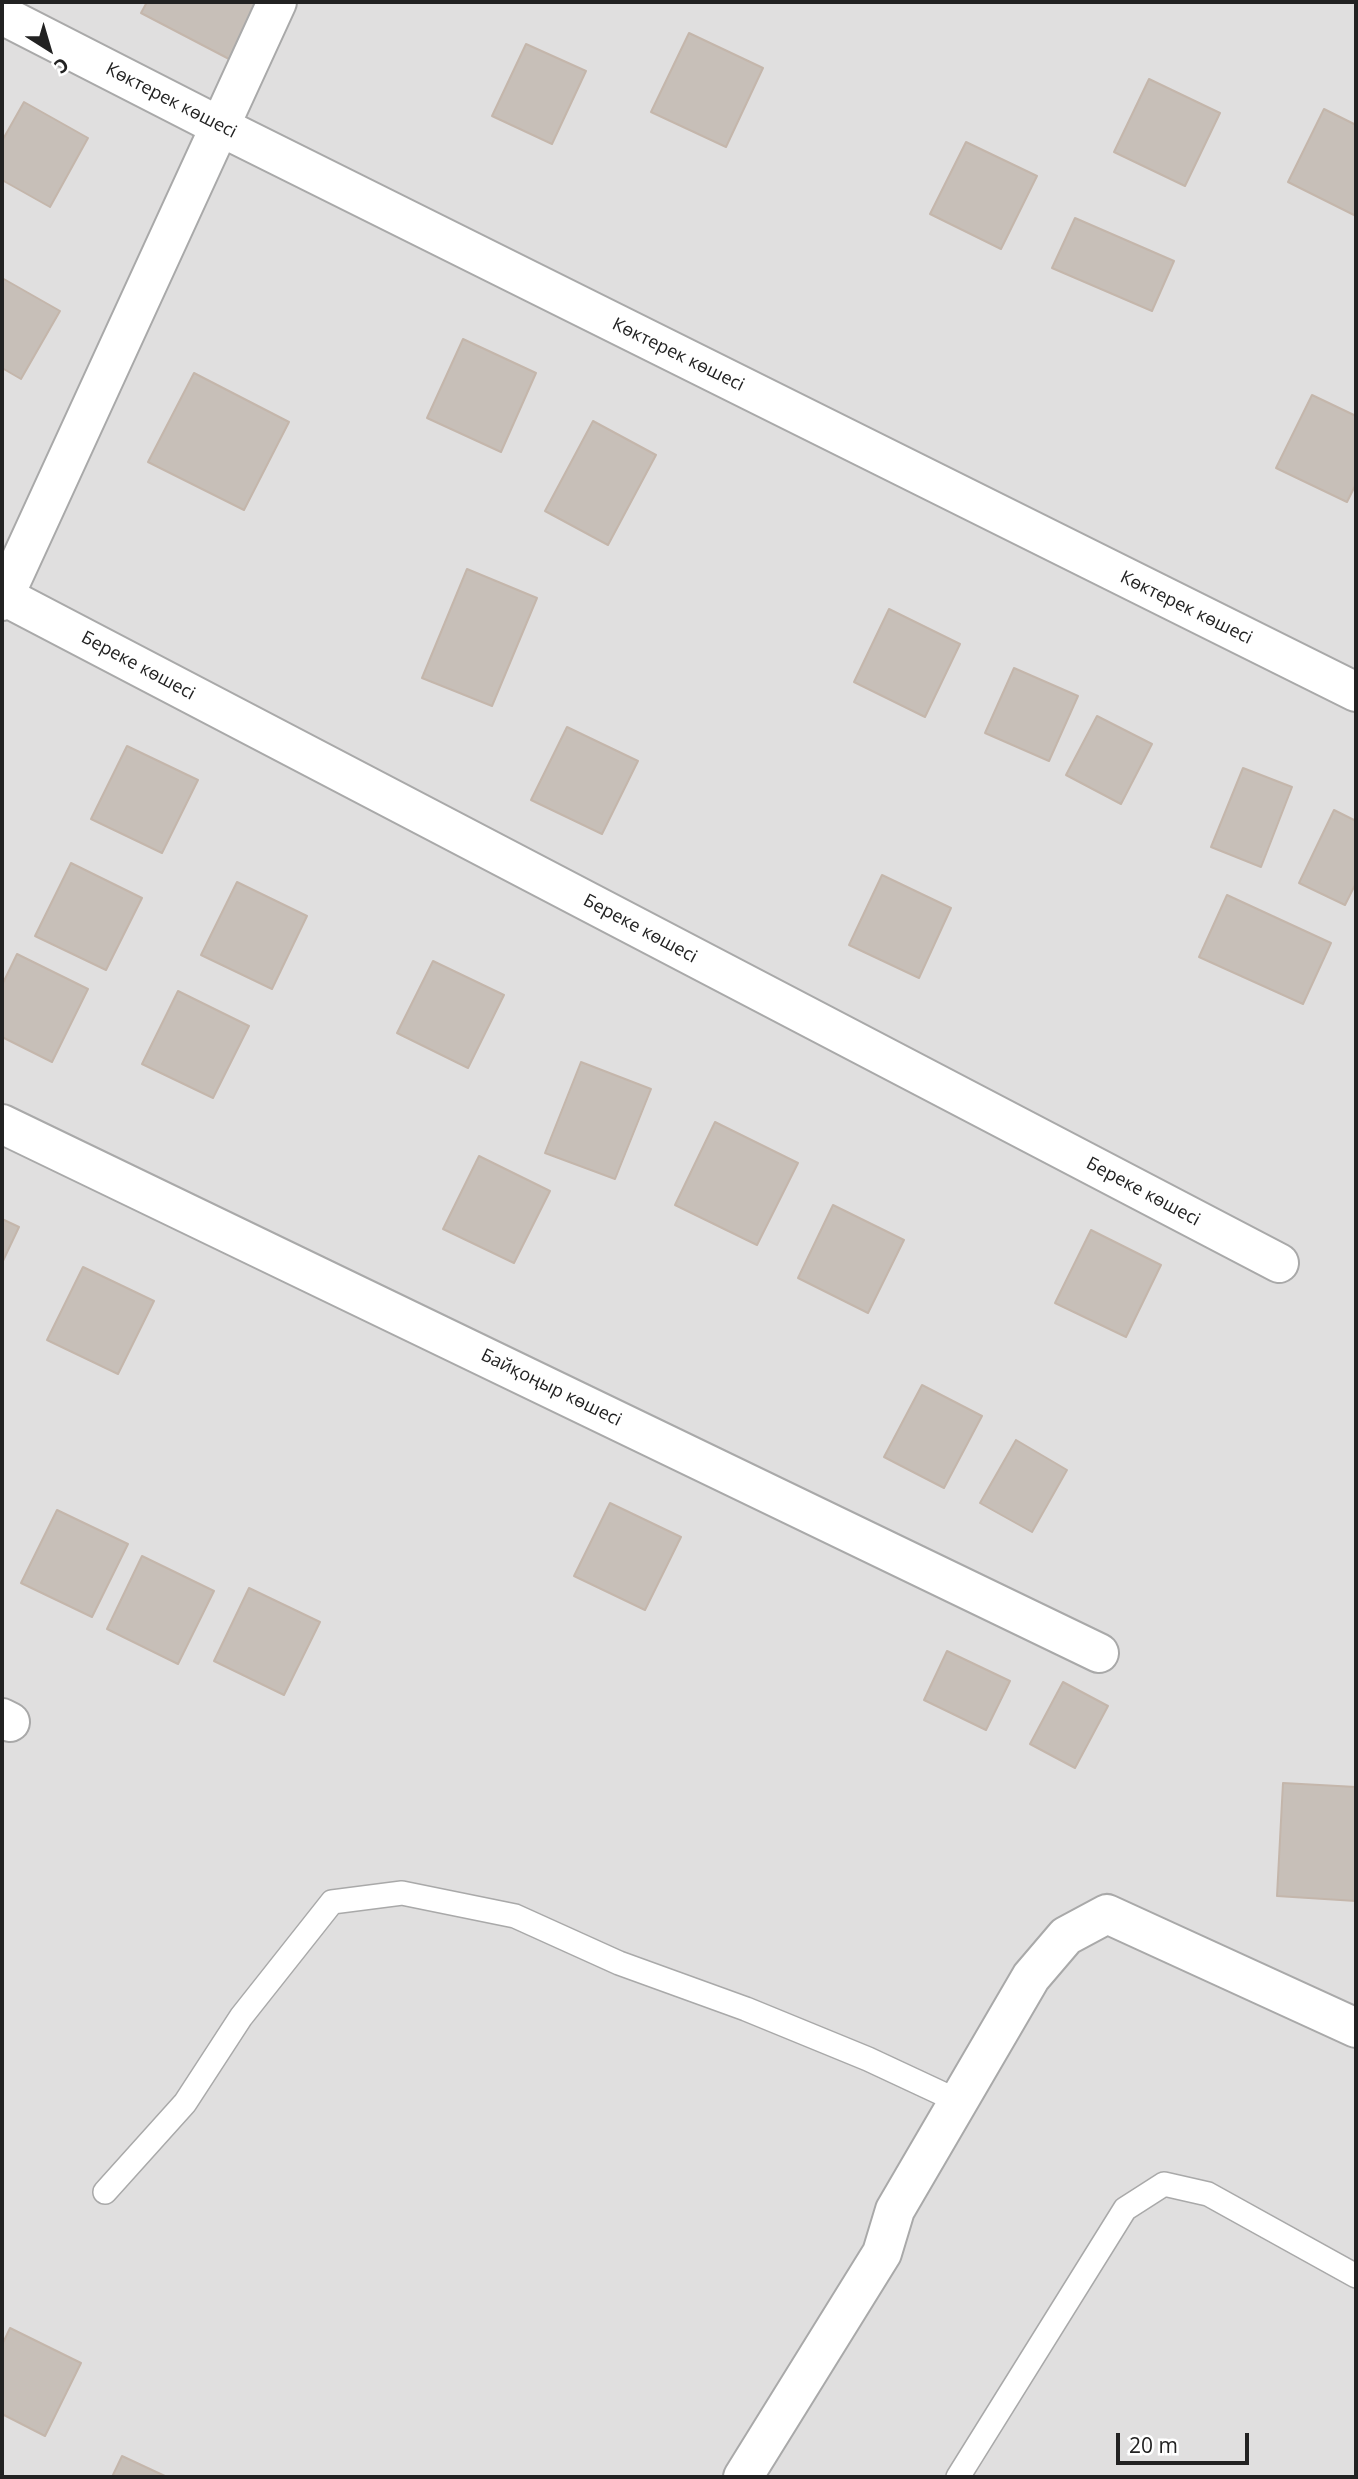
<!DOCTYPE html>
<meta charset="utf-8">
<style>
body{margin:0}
#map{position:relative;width:1358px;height:2479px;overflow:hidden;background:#f2efe9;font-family:"Open Sans",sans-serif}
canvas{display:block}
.frame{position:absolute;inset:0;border:4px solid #222;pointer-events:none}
.north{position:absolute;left:14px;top:14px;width:70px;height:70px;-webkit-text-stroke:5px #fff;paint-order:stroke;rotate:143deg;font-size:19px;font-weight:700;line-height:28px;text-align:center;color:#222}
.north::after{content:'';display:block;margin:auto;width:24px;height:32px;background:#222;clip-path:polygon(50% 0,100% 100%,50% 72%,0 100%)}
.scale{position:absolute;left:1116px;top:2433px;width:133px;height:32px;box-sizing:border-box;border:4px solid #222;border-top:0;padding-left:9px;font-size:21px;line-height:24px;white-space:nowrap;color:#222;-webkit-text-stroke:5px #fff;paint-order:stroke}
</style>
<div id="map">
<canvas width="1358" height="2479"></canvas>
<div class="frame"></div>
<div class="north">С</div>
<div class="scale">20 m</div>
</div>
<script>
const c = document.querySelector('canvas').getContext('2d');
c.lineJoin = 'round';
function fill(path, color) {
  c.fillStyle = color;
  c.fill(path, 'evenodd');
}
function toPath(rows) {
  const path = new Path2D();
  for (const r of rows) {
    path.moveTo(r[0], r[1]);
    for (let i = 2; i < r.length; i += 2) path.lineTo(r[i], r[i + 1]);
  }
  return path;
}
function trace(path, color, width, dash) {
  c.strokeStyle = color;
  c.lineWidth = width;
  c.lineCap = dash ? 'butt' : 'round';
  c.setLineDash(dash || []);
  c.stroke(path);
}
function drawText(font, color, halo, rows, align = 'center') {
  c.font = font + ' "Open Sans",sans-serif';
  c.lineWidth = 6;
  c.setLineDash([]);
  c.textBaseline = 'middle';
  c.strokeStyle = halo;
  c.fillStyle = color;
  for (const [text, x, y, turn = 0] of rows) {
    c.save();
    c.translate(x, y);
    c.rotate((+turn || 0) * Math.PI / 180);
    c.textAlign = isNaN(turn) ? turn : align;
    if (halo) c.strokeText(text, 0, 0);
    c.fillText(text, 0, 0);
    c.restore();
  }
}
fill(toPath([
 [2,2,1356,2,1356,2477,2,2477]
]), '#e0dfdf');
const building = toPath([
 [147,2,262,2,231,60,141,13,147,2],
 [689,33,763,68,726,147,651,112,689,33],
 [526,44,586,71,552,144,492,116,526,44],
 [1149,79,1220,113,1185,186,1114,152,1149,79],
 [24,102,88,138,50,207,2,180,2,141,24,102],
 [1324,109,1356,125,1356,216,1288,182,1324,109],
 [966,142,1037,176,1001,249,930,214,966,142],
 [1075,218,1174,261,1152,311,1052,268,1075,218],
 [2,278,60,311,21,379,2,368,2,278],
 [463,339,536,373,501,452,427,418,463,339],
 [194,373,289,422,244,510,148,462,194,373],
 [1312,395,1356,416,1356,484,1347,502,1276,468,1312,395],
 [593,421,656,455,608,545,545,511,593,421],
 [467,569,537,598,492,706,422,678,467,569],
 [889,609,960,644,925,717,854,682,889,609],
 [1014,668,1078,696,1049,761,985,733,1014,668],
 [1097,716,1152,744,1121,804,1066,775,1097,716],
 [567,727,638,761,602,834,531,800,567,727],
 [127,746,198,780,162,853,91,819,127,746],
 [1243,768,1292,787,1261,867,1211,847,1243,768],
 [1334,810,1356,821,1356,883,1345,905,1299,883,1334,810],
 [71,863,142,898,106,970,35,936,71,863],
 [882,875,951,908,919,978,849,945,882,875],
 [237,882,307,916,272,989,201,955,237,882],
 [1227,895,1331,943,1303,1004,1199,957,1227,895],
 [17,954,88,989,52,1062,2,1037,2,985,17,954],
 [433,961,504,995,468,1068,397,1033,433,961],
 [178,991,249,1026,213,1098,142,1064,178,991],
 [581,1062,651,1089,615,1179,545,1153,581,1062],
 [715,1122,798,1163,757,1245,675,1205,715,1122],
 [479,1156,550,1191,514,1263,443,1229,479,1156],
 [833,1205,904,1240,868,1313,798,1278,833,1205],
 [2,1219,19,1227,2,1263,2,1219],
 [1091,1230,1161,1265,1126,1337,1055,1303,1091,1230],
 [83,1267,154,1301,118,1374,47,1340,83,1267],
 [922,1385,982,1416,944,1488,884,1457,922,1385],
 [1016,1440,1067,1470,1032,1532,980,1503,1016,1440],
 [610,1503,681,1537,645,1610,574,1576,610,1503],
 [57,1510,128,1544,92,1617,21,1583,57,1510],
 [142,1556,214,1591,178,1664,107,1629,142,1556],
 [249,1588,320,1622,284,1695,214,1661,249,1588],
 [947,1651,1010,1681,986,1730,924,1700,947,1651],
 [1063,1682,1108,1706,1075,1768,1030,1744,1063,1682],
 [1283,1783,1356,1787,1356,1901,1277,1896,1283,1783],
 [10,2328,81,2363,45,2436,2,2414,2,2345,10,2328],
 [122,2456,167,2477,112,2477,122,2456]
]);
fill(building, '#c7bfb8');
trace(building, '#c4b6ab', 2);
const lane = toPath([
 [105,2192,185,2103,241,2017,332,1902,402,1893,515,1916,619,1963,746,2009,868,2059,958,2101],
 [958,2477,1125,2209,1164,2184,1208,2194,1356,2276]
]);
const street = toPath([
 [2,15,221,127,1356,692],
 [2,595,1279,1263],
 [2,601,277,2],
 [2,1124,1099,1653],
 [2,1718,10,1722],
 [743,2477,882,2253,895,2210,1031,1977,1066,1936,1107,1914,1356,2028]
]);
trace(lane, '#a9a9a9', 26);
trace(street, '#a9a9a9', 42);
trace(lane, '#fff', 23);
trace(street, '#fff', 38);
drawText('18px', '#222', '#fff', [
 ["Көктерек көшесі",171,101,27],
 ["Көктерек көшесі",678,355,26],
 ["Көктерек көшесі",1186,608,26],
 ["Береке көшесі",138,666,28],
 ["Береке көшесі",640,929,28],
 ["Береке көшесі",1143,1192,28],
 ["Байқоңыр көшесі",551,1388,26]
]);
</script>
